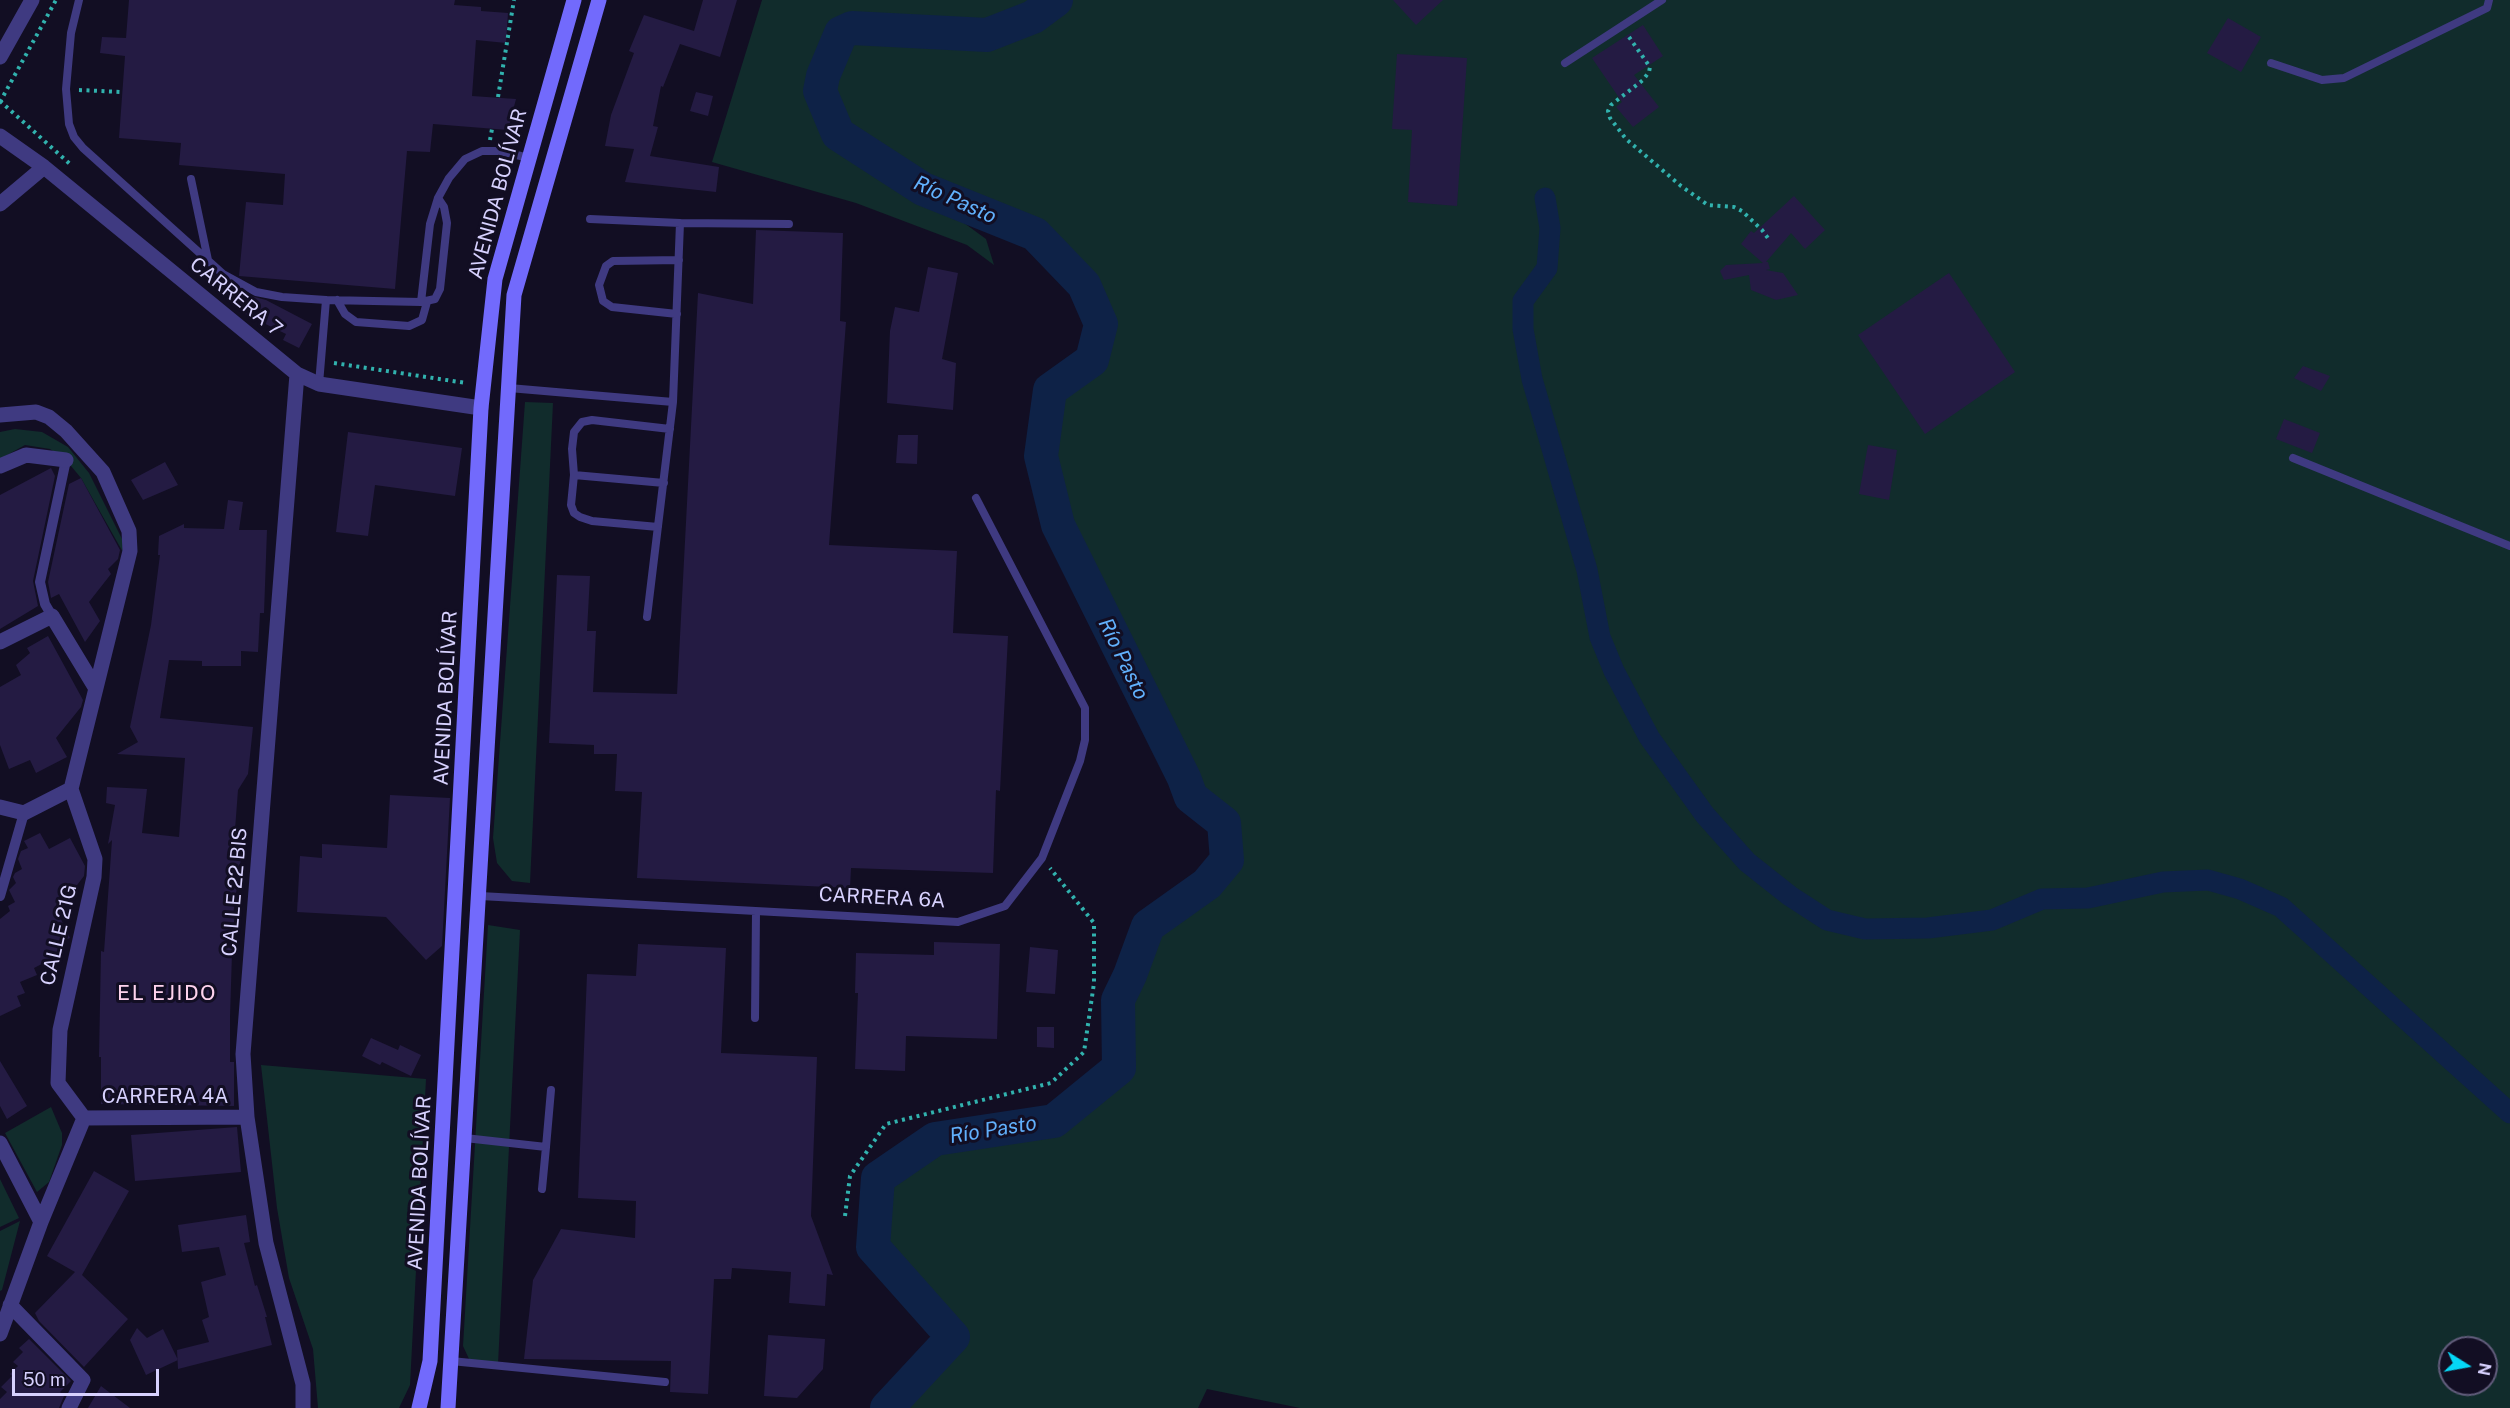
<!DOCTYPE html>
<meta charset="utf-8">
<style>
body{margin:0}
#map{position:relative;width:2510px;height:1408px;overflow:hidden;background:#120e23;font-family:"Public Sans",sans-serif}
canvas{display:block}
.north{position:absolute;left:2438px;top:1336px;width:60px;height:60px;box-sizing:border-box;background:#120e23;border:2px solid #615c7b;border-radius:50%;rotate:101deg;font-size:16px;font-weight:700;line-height:24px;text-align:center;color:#d7d1fe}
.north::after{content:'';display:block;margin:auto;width:21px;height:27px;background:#05d7f6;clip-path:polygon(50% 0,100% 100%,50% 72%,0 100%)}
.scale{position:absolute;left:12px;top:1369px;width:147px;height:27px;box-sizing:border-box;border:3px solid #d7d1fe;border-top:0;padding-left:8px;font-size:18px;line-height:21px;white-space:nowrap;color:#d7d1fe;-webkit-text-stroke:4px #120e23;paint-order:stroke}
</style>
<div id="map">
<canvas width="2510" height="1408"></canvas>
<div class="north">N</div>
<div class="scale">50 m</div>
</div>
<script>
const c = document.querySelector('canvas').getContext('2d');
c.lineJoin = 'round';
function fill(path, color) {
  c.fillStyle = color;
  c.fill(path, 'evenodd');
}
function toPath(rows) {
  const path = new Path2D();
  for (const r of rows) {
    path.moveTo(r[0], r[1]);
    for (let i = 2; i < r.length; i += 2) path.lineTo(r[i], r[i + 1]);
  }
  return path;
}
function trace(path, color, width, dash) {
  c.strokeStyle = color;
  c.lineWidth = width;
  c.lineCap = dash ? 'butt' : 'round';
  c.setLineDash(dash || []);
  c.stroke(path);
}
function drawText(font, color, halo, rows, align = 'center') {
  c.font = font + ' "Public Sans",sans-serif';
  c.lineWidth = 6;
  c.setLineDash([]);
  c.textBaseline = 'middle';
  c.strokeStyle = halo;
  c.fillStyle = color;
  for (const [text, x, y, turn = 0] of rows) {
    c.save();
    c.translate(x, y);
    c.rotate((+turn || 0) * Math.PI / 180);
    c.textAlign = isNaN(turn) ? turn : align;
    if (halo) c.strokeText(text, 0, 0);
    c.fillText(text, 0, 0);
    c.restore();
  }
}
fill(toPath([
 [762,0,1047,0,1020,20,975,30,861,23,838,31,815,92,829,127,850,152,938,204,986,239,994,265,967,245,856,203,712,162],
 [1071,0,2510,0,2510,1408,1300,1408,1207,1389,1198,1408,887,1408,953,1337,873,1247,878,1178,945,1137,1054,1121,1119,1068,1118,1000,1130,975,1148,926,1207,884,1227,860,1224,823,1191,797,1184,778,1058,525,1041,456,1055,396,1095,370,1107,325,1098,282,1054,230,927,185,842,124,827,86,847,32,927,34,988,39,1053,15],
 [2450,1348,2486,1348,2486,1384,2450,1384],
 [525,402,553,403,530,883,512,881,497,863,493,838],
 [15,429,42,432,68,447,89,473,126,547,124,554,81,478,66,460,50,449,25,445,0,459,0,432],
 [488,925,520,930,498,1364,470,1361,463,1346],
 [261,1065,426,1079,410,1385,399,1408,318,1408,313,1349,289,1278,277,1208],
 [51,1107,62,1133,62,1145,49,1182,37,1192,5,1133],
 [0,1179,19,1218,0,1227],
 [20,1221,2,1290,0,1291,0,1231]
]), '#112c2c');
trace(toPath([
 [1545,198,1550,228,1547,268,1523,301,1523,329,1532,379,1587,570,1600,637,1614,671,1649,737,1705,815,1747,862,1790,896,1827,920,1865,929,1928,928,1992,920,2042,899,2088,898,2163,882,2208,880,2240,889,2281,907,2510,1113]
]), '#0e2247', 21);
trace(toPath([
 [887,1408,953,1337,873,1247,878,1178,935,1139,1054,1121,1119,1068,1118,1000,1130,975,1148,926,1207,884,1227,860,1224,823,1191,797,1184,778,1058,525,1041,456,1050,390,1092,360,1101,324,1084,285,1035,234,923,189,838,134,820,91,823,76,841,33,852,28,987,35,1033,17,1056,0]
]), '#0e2247', 34);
fill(toPath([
 [129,0,455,0,454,5,481,7,481,11,508,13,506,43,476,40,472,96,516,99,508,130,433,124,430,152,407,151,395,289,239,276,246,202,283,205,285,174,179,165,181,143,119,138,125,56,100,53,102,37,126,38],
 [703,0,737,0,720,57,680,44,663,87,661,86,653,126,658,127,650,156,719,167,716,192,625,182,634,149,605,146,611,115,634,53,629,51,644,15,694,31],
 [1393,0,1443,0,1416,25],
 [2228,18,2261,37,2241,72,2207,53],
 [1643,25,1663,56,1634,75,1659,107,1633,127,1616,107,1622,102,1592,58],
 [1397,54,1467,58,1457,206,1408,202,1412,130,1392,129],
 [696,92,713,96,708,116,690,111],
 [1794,196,1825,230,1805,249,1791,233,1766,262,1768,262,1770,269,1766,270,1783,273,1798,295,1776,300,1751,290,1749,275,1724,280,1720,271,1726,265,1763,263,1741,244,1751,231,1754,233],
 [756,230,843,233,840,321,846,322,829,545,957,551,953,633,1008,636,1000,791,996,790,993,873,851,868,850,888,637,878,642,792,615,791,617,754,594,754,594,745,549,743,557,575,590,576,587,631,596,631,593,692,677,694,698,293,753,304],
 [928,267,958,273,942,359,956,363,953,410,887,403,890,331,895,307,919,312],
 [1949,273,2015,372,1925,434,1858,335],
 [251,296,266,300,312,324,299,348,283,340,286,334,243,313],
 [2303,366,2330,376,2321,391,2294,378],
 [2284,419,2320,433,2312,453,2276,439],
 [348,432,462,448,455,496,375,485,368,536,336,532],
 [898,435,918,435,917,464,896,463],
 [1868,445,1897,450,1889,500,1859,494],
 [165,462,178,485,143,500,131,480],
 [51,468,55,476,33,581,38,606,0,629,0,495],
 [81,478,120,550,118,559,108,569,111,574,89,602,100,621,85,642,59,594,51,598,48,582,69,484],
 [228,500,243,502,239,530,267,530,264,613,260,613,258,652,241,651,241,666,202,666,202,661,169,660,160,718,253,727,248,774,238,790,234,843,243,844,233,915,237,915,232,953,230,1017,230,1062,234,1062,234,1106,101,1104,101,1057,99,1057,101,951,104,952,112,840,108,844,115,805,106,803,107,787,147,789,142,833,179,837,185,758,117,754,138,742,130,727,151,625,160,555,158,555,159,536,184,524,184,528,224,529],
 [48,636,83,700,81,707,56,738,67,757,36,773,30,760,9,769,0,745,0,687,21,675,16,665,30,653,27,648],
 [390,795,450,798,442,946,426,960,386,917,297,912,300,856,322,858,322,844,387,848],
 [40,833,49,849,70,838,85,866,84,876,57,911,70,938,58,943,63,953,34,968,37,975,20,982,25,993,17,996,21,1006,0,1016,0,919,10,911,8,906,15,902,9,890,16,883,13,877,15,873,22,869,18,859,21,851,28,848,24,841],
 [934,942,1000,944,997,1039,906,1036,905,1071,855,1069,858,993,855,993,856,953,934,955],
 [638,944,726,948,721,1053,817,1057,811,1216,833,1275,827,1274,825,1306,789,1303,791,1272,732,1268,731,1279,714,1279,708,1394,670,1392,671,1361,524,1359,533,1280,561,1229,635,1238,636,1201,578,1198,587,974,636,976],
 [1030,947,1058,950,1055,994,1026,992],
 [1037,1027,1054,1027,1054,1048,1037,1047],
 [371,1038,398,1050,400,1045,421,1055,411,1076,382,1062,380,1065,362,1056],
 [0,1061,27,1106,7,1119,0,1106],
 [237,1127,241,1172,135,1181,131,1135],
 [94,1171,129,1191,82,1275,128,1319,84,1367,39,1321,35,1313,75,1272,47,1256],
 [246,1215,250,1242,244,1243,255,1286,257,1285,267,1317,265,1317,272,1345,178,1369,177,1350,209,1342,202,1320,209,1317,201,1282,226,1275,219,1247,182,1252,178,1225],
 [137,1328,147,1338,163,1329,178,1360,146,1375,130,1340],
 [768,1335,825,1339,823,1369,797,1398,764,1396],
 [29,1339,71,1381,60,1392,64,1396,59,1408,0,1408,0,1399,7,1392,1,1387,12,1376,10,1374,18,1366,13,1362,23,1352,19,1348],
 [101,1386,130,1408,88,1408]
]), '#241b43');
trace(toPath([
 [1629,37,1650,67,1649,72,1643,80,1611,105,1608,111,1610,118,1626,139,1681,186,1708,205,1734,207,1742,211,1762,230,1770,241],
 [79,90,122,92],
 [498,97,514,0],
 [0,101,70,164],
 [0,102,56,0],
 [509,126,520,128],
 [490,140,492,129],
 [334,363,466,383],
 [845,1216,850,1176,886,1124,1051,1083,1084,1052,1094,983,1094,923,1050,868]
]), '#31b2ae', 4, [3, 4.5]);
trace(toPath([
 [79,0,71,33,66,89,69,124,74,137,83,148,223,274,256,292,282,297,326,300,421,302,430,224,438,198,449,178,465,159,482,151,500,151,529,158],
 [1565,63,1662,0],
 [2271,63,2322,80,2344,78,2487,8,2489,0],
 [191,179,208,260],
 [590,219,680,223],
 [337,300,345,314,356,322,409,326,422,320,427,302],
 [421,302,435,299,440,289,447,223,444,207,438,198],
 [677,314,612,307,603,301,599,285,606,266,613,261,679,260],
 [319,384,326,300],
 [509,388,673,402,647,617],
 [673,402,680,223,789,224],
 [2293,458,2510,546],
 [574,475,571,505,574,513,580,517,592,521,658,527],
 [664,483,574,475,572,449,574,432,582,422,592,420,670,429],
 [480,896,958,922,1005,906,1042,858,1080,761,1085,740,1085,708,976,498],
 [755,1018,756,912],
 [465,1138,546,1147,551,1090],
 [542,1189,546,1147],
 [451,1361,665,1382]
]), '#3f3a81', 8);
trace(toPath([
 [52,616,45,604,40,582,66,460],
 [0,896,24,813]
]), '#3f3a81', 10);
trace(toPath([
 [0,136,44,167,297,374,319,384,481,408],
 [0,204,44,167],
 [297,374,243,1054,247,1117,266,1243,303,1384,303,1408],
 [0,415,36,412,49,417,66,431,103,472,129,531,130,551,71,789,95,859,94,877,60,1030,58,1083,84,1118],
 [0,466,26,455,66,460],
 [0,642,52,616,95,687],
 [0,807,24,813,71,789],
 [84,1118,247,1117],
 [0,1143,41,1222],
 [10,1305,83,1380,69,1408],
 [0,1334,41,1222,84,1118]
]), '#3f3a81', 15);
trace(toPath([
 [0,57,32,0]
]), '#3f3a81', 15);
trace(toPath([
 [419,1408,430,1361,481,408,495,279,574,0],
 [448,1408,514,295,599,0]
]), '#726afc', 15);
drawText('20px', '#d7d1fe', '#120e23', [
 ["AVENIDA BOLÍVAR",498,194,-75],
 ["CARRERA 7",236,297,39],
 ["AVENIDA BOLÍVAR",446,698,-87],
 ["CALLE 22 BIS",235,892,-85],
 ["CARRERA 6A",882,898,3],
 ["CALLE 21G",59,935,-77],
 ["CARRERA 4A",165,1097],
 ["AVENIDA BOLÍVAR",420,1183,-87]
]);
drawText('italic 21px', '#61b0fc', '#120e23', [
 ["Río Pasto",955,200,24],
 ["Río Pasto",1123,659,64],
 ["Río Pasto",993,1130,-9]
]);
c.letterSpacing = '1.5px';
drawText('21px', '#fed3ed', '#120e23', [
 ["EL EJIDO",167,994]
]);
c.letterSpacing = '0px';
</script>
